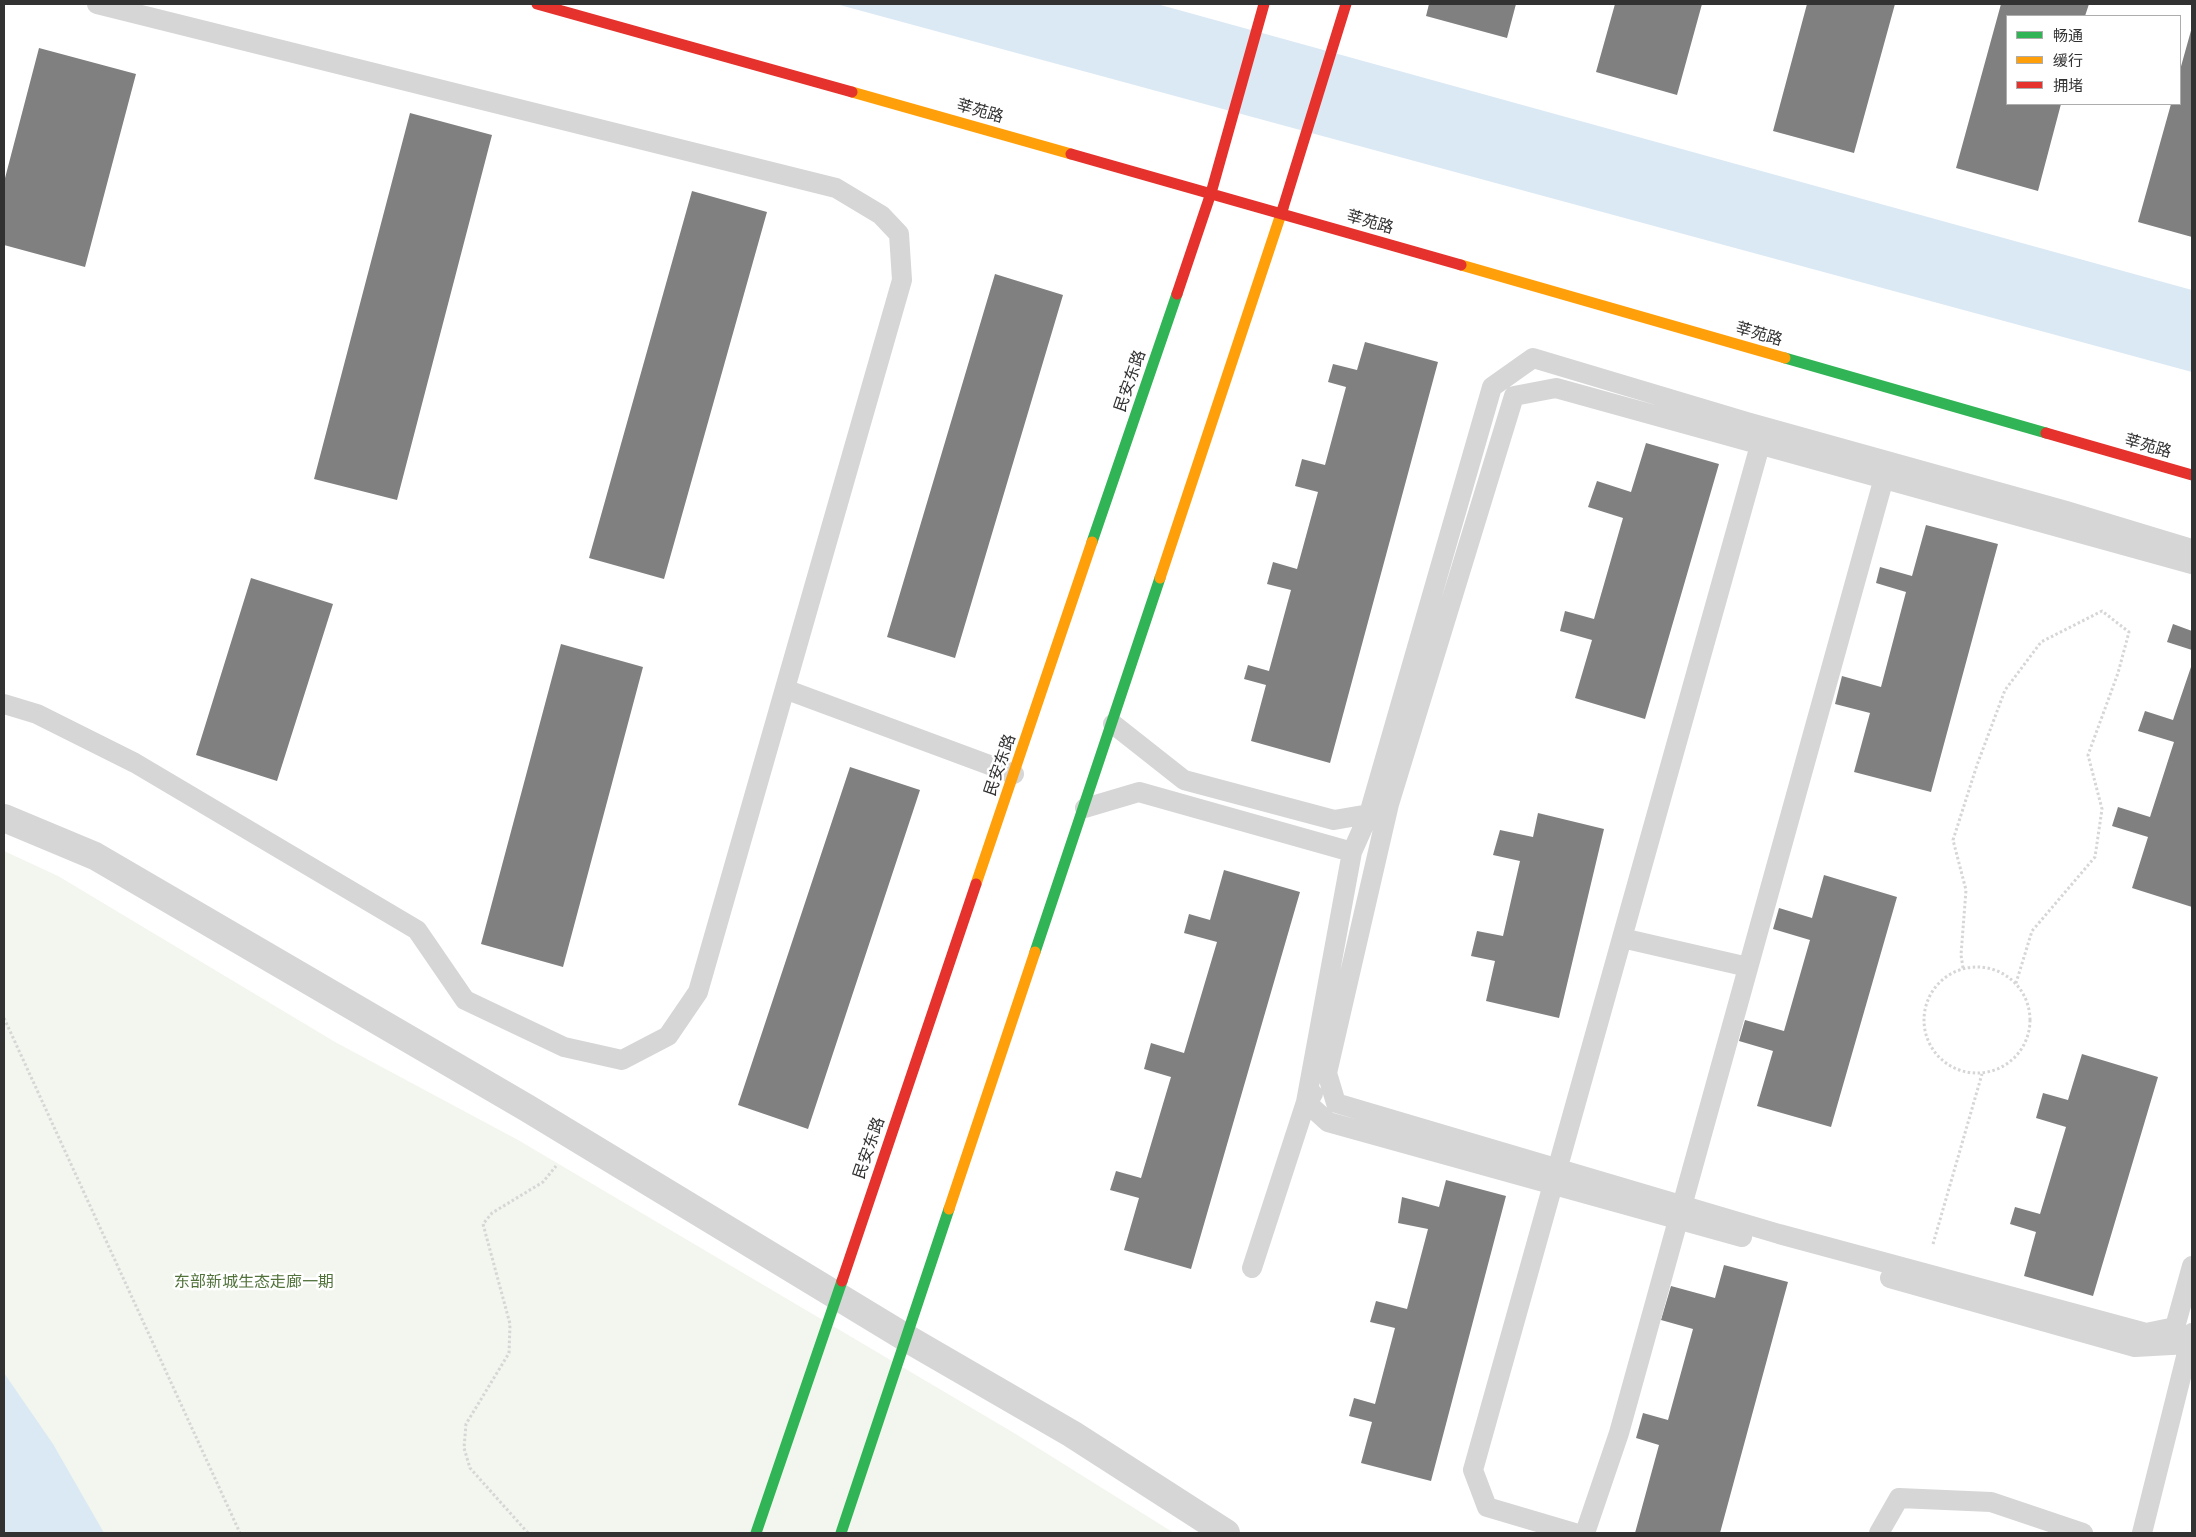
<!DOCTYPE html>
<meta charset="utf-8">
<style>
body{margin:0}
#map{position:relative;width:2196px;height:1537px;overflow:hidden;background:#fff;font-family:"Golos Text","Noto Sans SC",sans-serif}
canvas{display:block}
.frame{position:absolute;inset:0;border:5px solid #323232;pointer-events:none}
.legend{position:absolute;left:2006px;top:15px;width:175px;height:90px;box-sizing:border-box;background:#fff;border:1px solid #adadad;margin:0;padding:6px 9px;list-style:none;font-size:15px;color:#323232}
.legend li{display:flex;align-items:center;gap:10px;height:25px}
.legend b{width:25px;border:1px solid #adadad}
</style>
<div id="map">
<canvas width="2196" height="1537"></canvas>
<div class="frame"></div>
<ul class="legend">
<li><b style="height:6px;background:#30b455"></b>畅通</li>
<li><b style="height:6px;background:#ff9f0a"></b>缓行</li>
<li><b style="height:6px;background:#e5322d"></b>拥堵</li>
</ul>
</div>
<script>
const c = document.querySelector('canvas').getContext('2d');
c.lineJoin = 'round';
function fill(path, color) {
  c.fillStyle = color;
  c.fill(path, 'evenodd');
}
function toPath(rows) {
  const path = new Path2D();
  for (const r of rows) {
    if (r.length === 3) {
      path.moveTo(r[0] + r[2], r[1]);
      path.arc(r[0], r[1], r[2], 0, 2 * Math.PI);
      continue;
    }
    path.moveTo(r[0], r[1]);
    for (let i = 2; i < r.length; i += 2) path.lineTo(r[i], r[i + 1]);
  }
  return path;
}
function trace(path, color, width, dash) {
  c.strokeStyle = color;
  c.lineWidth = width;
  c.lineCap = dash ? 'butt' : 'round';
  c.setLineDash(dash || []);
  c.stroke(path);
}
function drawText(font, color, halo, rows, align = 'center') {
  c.font = font + ' "Golos Text","Noto Sans SC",sans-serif';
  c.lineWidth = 5;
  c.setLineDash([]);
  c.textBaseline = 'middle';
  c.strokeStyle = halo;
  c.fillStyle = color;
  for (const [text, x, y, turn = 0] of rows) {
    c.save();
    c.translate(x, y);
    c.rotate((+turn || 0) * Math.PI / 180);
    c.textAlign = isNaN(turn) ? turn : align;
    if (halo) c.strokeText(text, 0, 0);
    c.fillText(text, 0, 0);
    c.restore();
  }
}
fill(toPath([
 [4,851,58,876,335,1042,518,1140,1014,1433,1174,1533,4,1533]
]), '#f2f6ee');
fill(toPath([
 [836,4,1157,4,2192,290,2192,372],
 [4,1373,53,1444,104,1533,4,1533]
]), '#dbe9f4');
fill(toPath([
 [1429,4,1516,4,1507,38,1426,16],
 [1615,4,1702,4,1677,95,1596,72],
 [1807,4,1895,4,1854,153,1773,131],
 [2001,4,2089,4,2085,16,2007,16,2007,104,2061,104,2038,191,1956,168],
 [2192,27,2192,237,2138,222,2171,104,2180,104,2180,70],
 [39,48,136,74,85,267,4,245,4,182],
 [410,113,492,135,397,500,314,479],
 [692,191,767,212,664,579,589,558],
 [995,274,1063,295,955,658,887,637],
 [1365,342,1438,362,1330,763,1251,741,1266,685,1244,679,1248,665,1269,671,1291,590,1267,584,1273,562,1297,569,1318,492,1295,486,1302,459,1325,465,1346,387,1328,382,1333,364,1357,370],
 [1646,443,1719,464,1645,719,1575,698,1592,640,1560,631,1565,611,1594,619,1623,518,1588,507,1597,481,1631,492],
 [1926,525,1998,544,1931,792,1854,772,1870,713,1835,704,1842,676,1881,687,1906,592,1876,583,1880,567,1912,576],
 [251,578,333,604,277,781,196,755],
 [2173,624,2192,631,2192,650,2167,642],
 [561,644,643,667,563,967,481,944],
 [2192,664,2192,907,2132,888,2148,837,2112,826,2118,807,2150,817,2174,742,2138,731,2145,711,2173,720],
 [850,767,920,790,808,1129,738,1105],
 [1538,813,1604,829,1559,1018,1486,1001,1495,961,1471,956,1477,931,1503,936,1520,861,1493,855,1500,830,1533,837],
 [1224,870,1300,892,1191,1269,1124,1250,1139,1198,1110,1190,1116,1171,1141,1178,1171,1077,1144,1069,1151,1043,1184,1053,1217,942,1184,933,1189,914,1210,920],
 [1824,875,1897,897,1831,1127,1757,1106,1773,1051,1739,1041,1745,1020,1784,1031,1810,940,1773,929,1779,908,1812,918],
 [2082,1054,2158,1077,2093,1296,2024,1276,2036,1232,2010,1224,2015,1207,2040,1214,2066,1127,2036,1118,2043,1093,2068,1100],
 [1446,1180,1506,1196,1431,1481,1361,1463,1372,1422,1349,1416,1354,1398,1375,1404,1395,1328,1370,1322,1376,1301,1407,1309,1428,1229,1398,1223,1402,1197,1439,1207],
 [1724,1265,1788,1282,1720,1533,1635,1533,1659,1445,1636,1438,1643,1413,1668,1420,1693,1329,1661,1320,1671,1286,1715,1298]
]), '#808080');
trace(toPath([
 [1977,1020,53],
 [1963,968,1961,955,1966,890,1953,840,1977,765,2005,690,2041,642,2102,611,2129,632,2118,673,2088,755,2102,809,2095,857,2032,931,2016,983],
 [4,1018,240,1533],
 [1933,1244,1982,1074],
 [528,1533,470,1468,464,1448,466,1424,509,1353,510,1324,483,1224,492,1213,543,1182,556,1166]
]), '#d6d6d6', 3, [2.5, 2.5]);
trace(toPath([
 [2192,564,1556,388,1514,396,1389,804,1327,1073,1336,1103,1779,1234,2146,1333,2175,1327,2192,1266],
 [785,689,1014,774],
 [4,704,37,714,135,763,417,930,465,1000,564,1047,622,1060,668,1036,698,992,902,280,899,234,881,215,836,188,97,4],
 [1113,724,1184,780,1334,820,1369,814,1492,387,1533,358,1747,422,2066,511,2192,549],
 [1085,808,1139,792,1352,852],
 [1369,814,1352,852,1306,1102,1328,1122,1742,1237],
 [1622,938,1748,967],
 [1252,1268,1306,1102,1313,1094],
 [1890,1278,2135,1347,2189,1344],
 [1575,1533,1487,1507,1473,1470,1764,431],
 [1585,1533,1619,1433,1887,467],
 [1879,1533,1899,1498,1991,1502,2083,1533],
 [2142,1533,2192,1333]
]), '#d6d6d6', 20);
trace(toPath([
 [4,818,95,856,527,1108,908,1339,1072,1434,1226,1533]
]), '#d6d6d6', 28);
trace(toPath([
 [1785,358,2046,433],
 [1092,542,1177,294],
 [1035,952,1160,578],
 [756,1533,842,1281],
 [841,1533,949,1209]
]), '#30b455', 11);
trace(toPath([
 [852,92,1071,154],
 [1461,265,1785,358],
 [1160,578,1283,208],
 [976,884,1092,542],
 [949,1209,1035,952]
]), '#ff9f0a', 11);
trace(toPath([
 [537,4,852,92],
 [1071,154,1461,265],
 [1283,208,1346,4],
 [1177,294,1211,193,1264,4],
 [2046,433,2192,475],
 [842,1281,976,884]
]), '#e5322d', 11);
drawText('16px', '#323232', '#fff', [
 ["莘苑路",980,111,16],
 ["莘苑路",1370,222,16],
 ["莘苑路",1759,334,16],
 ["民安东路",1130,381,-71],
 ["莘苑路",2148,446,16],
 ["民安东路",1000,765,-71],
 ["民安东路",869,1148,-71]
]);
drawText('16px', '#51723b', '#fff', [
 ["东部新城生态走廊一期",254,1282]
]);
</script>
